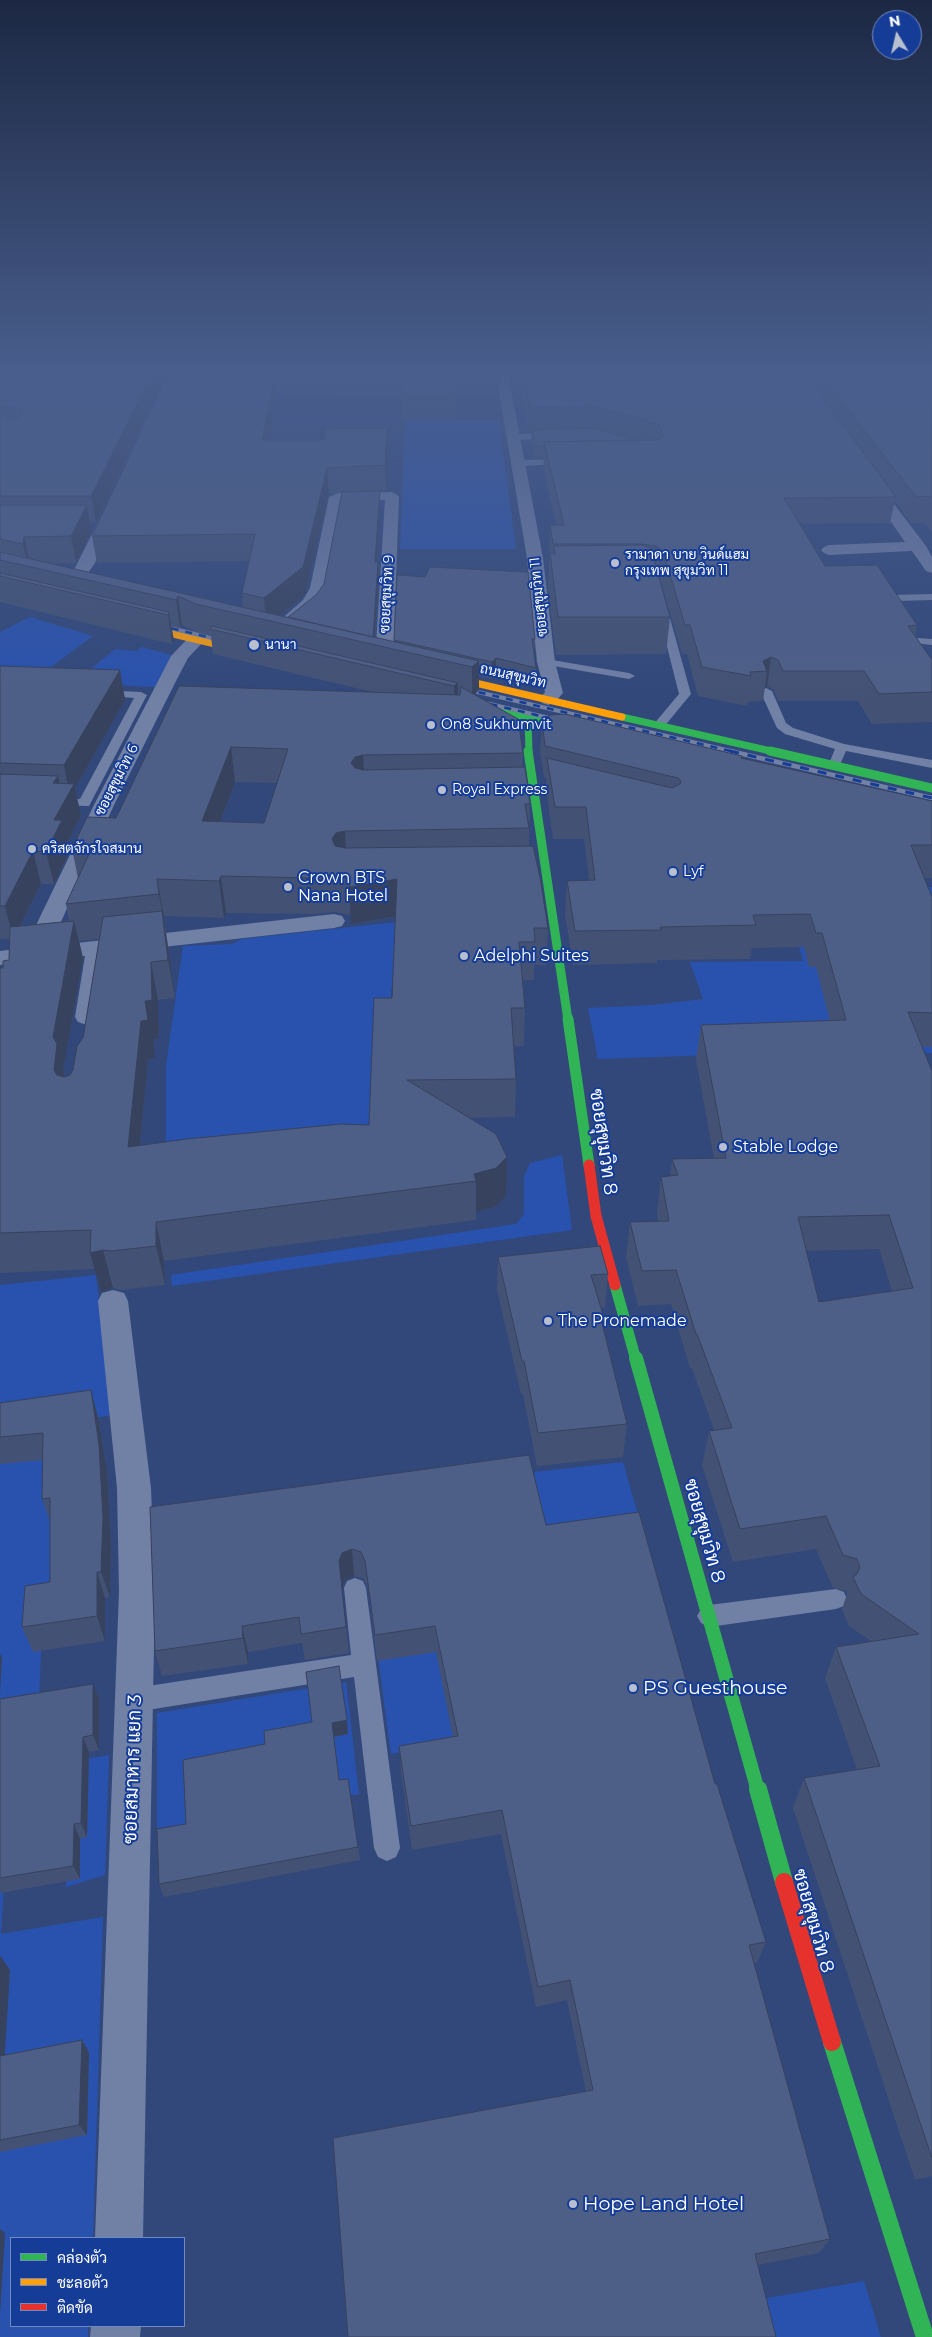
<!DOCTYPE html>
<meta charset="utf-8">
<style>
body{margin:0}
#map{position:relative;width:932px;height:2337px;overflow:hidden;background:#32487a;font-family:Montserrat,Sarabun,sans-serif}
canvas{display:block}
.legend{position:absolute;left:10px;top:2237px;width:175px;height:90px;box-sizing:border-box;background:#153c97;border:1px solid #738ac1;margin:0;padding:6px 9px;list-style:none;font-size:15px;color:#fff}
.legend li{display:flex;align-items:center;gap:10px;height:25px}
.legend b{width:25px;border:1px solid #738ac1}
.north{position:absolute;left:872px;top:10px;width:50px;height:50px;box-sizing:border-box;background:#153c97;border:1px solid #738ac1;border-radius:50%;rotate:351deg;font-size:14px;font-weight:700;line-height:20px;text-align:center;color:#fff}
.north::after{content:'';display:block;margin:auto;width:18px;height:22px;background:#b7bfd0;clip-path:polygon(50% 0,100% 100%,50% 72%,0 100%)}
</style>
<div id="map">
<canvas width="932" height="2337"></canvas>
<ul class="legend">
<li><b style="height:6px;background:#30b455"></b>คล่องตัว</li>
<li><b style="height:6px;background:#ff9f0a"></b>ชะลอตัว</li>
<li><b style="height:6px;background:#e5322d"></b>ติดขัด</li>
</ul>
<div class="north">N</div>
</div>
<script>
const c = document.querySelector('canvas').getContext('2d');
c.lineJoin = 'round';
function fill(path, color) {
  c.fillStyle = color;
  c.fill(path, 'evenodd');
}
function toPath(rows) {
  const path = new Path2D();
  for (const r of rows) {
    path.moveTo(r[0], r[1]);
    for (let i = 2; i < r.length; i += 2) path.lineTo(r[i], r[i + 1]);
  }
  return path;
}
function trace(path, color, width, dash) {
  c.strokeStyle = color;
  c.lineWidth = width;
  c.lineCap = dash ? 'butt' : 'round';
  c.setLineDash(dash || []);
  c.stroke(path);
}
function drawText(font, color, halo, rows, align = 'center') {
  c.font = font + ' Montserrat,Sarabun,sans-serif';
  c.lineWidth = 4;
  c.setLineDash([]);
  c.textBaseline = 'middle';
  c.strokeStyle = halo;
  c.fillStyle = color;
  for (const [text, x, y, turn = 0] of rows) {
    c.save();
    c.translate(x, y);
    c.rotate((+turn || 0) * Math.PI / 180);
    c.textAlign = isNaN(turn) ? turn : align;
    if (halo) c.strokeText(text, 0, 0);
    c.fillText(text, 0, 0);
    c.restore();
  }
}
fill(toPath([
 [405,420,499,420,516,549,400,549],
 [30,617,93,636,31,682,0,681,0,632],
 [141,647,172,655,155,687,74,683,115,649,137,651],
 [781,885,932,887,932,1053,830,1051,598,1059,588,1008,653,1005,703,999,690,962,803,961],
 [397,922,389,1021,373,1026,372,1145,166,1161,166,1066,183,946,232,944,242,939],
 [562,1155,572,1230,172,1286,171,1275,516,1224,524,1214,524,1177,530,1163],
 [96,1275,113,1415,64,1422,59,1605,43,1607,36,1767,0,1772,0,1285],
 [623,1462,644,1536,549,1547,534,1472],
 [445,1570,473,1740,391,1754,368,1581],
 [346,1682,359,1794,334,1798,197,1842,157,1852,157,1713],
 [109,1755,105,1875,66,1887,69,1762],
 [4,1885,1,1934,103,1917,93,2238,11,2238,11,2326,88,2326,88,2337,0,2337,0,1886],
 [864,2281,881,2337,547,2337]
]), '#2952ae');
fill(toPath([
 [499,374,527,374,523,376,502,377,499,374],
 [554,433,557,434,557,438,514,440,510,437,514,434,554,433],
 [566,459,569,460,569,464,519,466,515,463,519,460,566,459],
 [932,594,932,600,897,601,904,611,899,614,895,613,885,598,890,595,932,594],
 [663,608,668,611,691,694,663,728,659,729,653,725,679,694,658,611,663,608],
 [918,638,932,639,932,645,914,643,913,641,918,638],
 [546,659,629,673,635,676,629,679,542,664,540,662,542,660,546,659],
 [766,688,772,691,786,723,793,728,844,744,932,760,932,768,846,751,838,769,830,769,828,766,835,749,785,734,777,728,760,691,766,688],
 [100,690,141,692,147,695,89,806,50,805,49,802,55,798,80,799,134,698,96,695,94,693,96,691,100,690],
 [355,1578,363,1581,366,1588,400,1848,396,1857,387,1861,378,1857,374,1848,354,1677,135,1712,126,1708,123,1700,126,1692,135,1688,351,1655,344,1588,347,1581,355,1578],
 [836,1589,844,1592,847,1599,844,1606,836,1609,709,1627,701,1623,697,1616,701,1609,709,1605,836,1589]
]), '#7180a5');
fill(toPath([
 [496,374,508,374,543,558,555,662,563,693,554,703,548,705,542,703,539,699,545,692,537,662,527,558,496,374],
 [870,478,875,479,926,546,932,557,932,573,926,571,912,551,829,555,824,553,821,550,824,547,829,545,905,542,863,482,870,478],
 [392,492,399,496,393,661,390,665,384,666,378,665,375,661,385,500,341,502,326,588,316,607,293,625,287,626,281,625,279,621,303,600,310,588,329,497,338,493,392,492],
 [109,510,116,514,95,563,86,576,64,589,52,589,50,586,52,583,74,570,102,514,109,510],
 [196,635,202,636,205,640,188,658,175,683,114,805,50,946,334,914,342,916,345,921,342,926,334,928,109,953,99,1017,96,1022,87,1025,78,1022,75,1017,85,956,0,965,0,951,25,948,94,805,171,656,190,636,196,635],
 [113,1290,124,1293,128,1301,151,1488,155,1591,143,2238,95,2238,119,1591,117,1488,98,1301,102,1293,113,1290],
 [91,2326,141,2326,140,2337,90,2337,91,2326]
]), '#7180a5');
trace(toPath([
 [471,705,578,730],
 [622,717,775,752],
 [528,718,529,752]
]), '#30b455', 7);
trace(toPath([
 [528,751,568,1020],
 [770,751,932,788]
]), '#30b455', 9);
trace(toPath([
 [568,1019,589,1165],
 [615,1285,636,1360]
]), '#30b455', 11);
trace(toPath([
 [636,1358,758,1791]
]), '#30b455', 14);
trace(toPath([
 [758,1789,784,1882],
 [832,2042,925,2337]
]), '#30b455', 18);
trace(toPath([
 [135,625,249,652],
 [441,675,622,717]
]), '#ff9f0a', 7);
trace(toPath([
 [589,1165,596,1216,615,1285]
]), '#e5322d', 11);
trace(toPath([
 [784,1882,832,2042]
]), '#e5322d', 18);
const railFar1 = toPath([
 [158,625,224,641],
 [465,689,735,752],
 [477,701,562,721]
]);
const rail = toPath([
 [730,751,932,798]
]);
trace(railFar1, '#7281a4', 4);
trace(rail, '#7281a4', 4.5);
trace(railFar1, '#153c97', 2.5, [7]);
trace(rail, '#153c97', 3, [9]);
fill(toPath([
 [0,374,166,374,96,522,90,522,91,532,76,563,50,564,243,607,242,593,249,561,97,563,92,536,168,374,498,374,497,395,458,396,456,419,402,419,402,397,334,399,334,394,277,395,269,440,324,440,387,428,388,453,386,490,380,491,380,503,377,562,378,562,379,575,375,637,395,642,397,575,535,639,534,655,536,668,536,684,496,675,492,679,479,676,479,690,474,694,523,753,522,767,530,804,529,846,548,928,546,965,534,965,534,980,523,980,525,1008,524,1046,514,1046,516,1079,515,1117,469,1118,507,1157,506,1196,495,1207,476,1212,476,1220,164,1261,165,1285,120,1290,113,1288,101,1292,95,1269,0,1273,0,968,3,968,9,960,10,939,0,939,0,666,120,670,125,700,75,788,81,816,67,842,69,852,54,884,41,884,20,926,69,921,66,904,78,878,72,849,116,818,179,686,372,692,213,654,211,636,199,633,182,625,180,628,171,626,174,641,172,644,0,602],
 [342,493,324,584,316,595,288,617,280,616,305,595,329,494],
 [235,782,277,783,264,823,220,822],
 [334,912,351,915,351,924,395,917,392,998,369,1125,140,1146,148,1059,155,1058,153,1039,159,1038,158,1000,175,998,164,916,224,918,226,913,314,914],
 [99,939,83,1038,73,1070,70,1075,65,1077,63,1070,83,958,79,941],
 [511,374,644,374,647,378,702,377,703,374,932,374,932,532,925,523,911,523,895,501,890,523,799,524,825,566,917,625,915,636,932,660,932,722,872,724,858,701,778,701,774,690,767,686,765,687,763,701,748,702,747,706,698,696,687,654,682,654,660,579,659,578,670,617,666,654,556,655,548,589,550,525,556,525,543,467,544,458,534,458,531,441,532,432,529,432,522,395,514,395,511,378],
 [542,722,742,758,932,801,932,878,924,878,932,897,932,1047,922,1047,932,1071,932,2176,915,2180,793,1808,804,1778,857,1770,825,1678,836,1647,871,1641,849,1626,842,1609,847,1594,846,1591,833,1588,816,1549,733,1562,702,1465,709,1431,714,1430,692,1368,690,1368,671,1304,638,1306,626,1257,630,1222,658,1222,657,1212,661,1177,670,1176,672,1159,714,1159,696,1059,701,1025,830,1021,816,967,809,967,804,947,752,948,750,959,657,960,657,963,573,965,565,914,567,881,589,880,584,839,553,839,546,789,546,778,544,777,540,753],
 [879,1249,892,1291,819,1302,806,1251],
 [498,1257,608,1274,605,1307,601,1308,604,1318,603,1328,627,1424,623,1457,537,1466,523,1394,521,1394,497,1290],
 [0,1403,98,1417,107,1472,111,1544,110,1597,105,1598,105,1641,33,1652,22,1627,50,1582,50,1521,42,1499,43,1460,0,1464],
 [150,1507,546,1525,715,1784,766,1942,757,1963,754,1963,830,2239,819,2253,758,2265,586,2092,567,2000,536,2007,501,1834,412,1850,401,1771,399,1746,453,1737,436,1652,377,1661,368,1588,364,1579,354,1576,345,1580,342,1588,349,1653,305,1660,302,1643,248,1652,248,1664,162,1676,155,1651],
 [93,1684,99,1699,99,1750,89,1752,87,1837,80,1839,80,1879,0,1893,0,1699],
 [348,1734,333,1737,339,1780,348,1779,360,1860,164,1897,159,1884,186,1824,265,1744],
 [0,1958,10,1970,4,2055,89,2052,87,2135,0,2152]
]), '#435274');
fill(toPath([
 [152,374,166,374,96,522,91,496],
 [275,374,277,395,265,465,262,440],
 [458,374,458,396,456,419,456,395],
 [387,428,388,453,386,490,385,465],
 [327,468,329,494,305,595,272,622,266,620,264,598],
 [380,491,380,503,376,575,375,562],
 [87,505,91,532,76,563,71,536],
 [24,537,30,564,28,567,23,544],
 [378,562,379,575,374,645,373,638],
 [178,596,182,625,180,628,176,600],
 [169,612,174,641,172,644,168,615],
 [771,657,767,686,765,687,767,671,763,661],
 [496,658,496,675,492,679,492,662],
 [479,661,479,690,472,697,472,667],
 [120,670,125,700,75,788,81,816,67,842,69,852,54,884,46,852,54,820,53,783,58,776,63,803,69,793,64,765],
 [458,683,458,709,455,712,454,686],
 [231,747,235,782,207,857,202,821],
 [363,755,365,790,351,763,355,757],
 [345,831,347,867,334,875,332,839,336,833],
 [33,851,41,884,13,939,5,906],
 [221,876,226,913,224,918,219,881],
 [157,879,164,916,166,931,159,894],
 [397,879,398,916,351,924,349,887],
 [162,911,168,948,175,998,168,960],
 [74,921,83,958,63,1070,66,1083,63,1109,54,1070,53,1037],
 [151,962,158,1000,159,1038,153,1039,155,1058,148,1059,136,1186,128,1147,141,1021,145,1001],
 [507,1157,506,1196,495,1207,476,1212,476,1181,474,1174],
 [156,1222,164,1261,165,1285,156,1246],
 [103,1250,113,1288,101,1292,90,1253],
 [91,1390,98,1417,107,1472,111,1544,110,1597,101,1572],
 [352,1549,354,1576,345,1580,342,1588,349,1653,339,1561,342,1553],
 [97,1572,105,1598,105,1641,97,1616],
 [242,1626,248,1652,248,1664,243,1638],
 [0,1654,2,1658,0,1693],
 [93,1684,99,1699,99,1750,93,1735],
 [347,1720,348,1734,333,1737,332,1723],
 [83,1737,89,1752,87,1837,81,1823],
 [74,1824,80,1839,80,1879,73,1866],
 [1,1957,10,1970,4,2068,0,2063,0,1979],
 [82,2040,89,2052,87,2135,79,2125],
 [0,2229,5,2233,0,2315]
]), '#37425e');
const building = toPath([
 [0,374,152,374,91,496,0,496,0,418,17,418,25,412,17,407,0,407,0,374],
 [168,374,275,374,262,440,324,440,326,429,387,428,385,465,327,468,303,567,264,598,242,593,255,534,92,536,168,374],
 [333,374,403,374,333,375,333,374],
 [403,374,458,374,456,395,402,395,403,374],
 [523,374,644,374,647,378,713,377,711,374,805,374,896,497,784,498,825,566,877,565,917,625,908,626,932,660,932,692,879,694,864,671,783,671,778,660,771,657,763,661,767,671,750,672,751,676,702,667,690,625,685,625,663,551,656,546,641,544,553,544,550,525,564,525,544,442,657,440,663,436,659,424,594,406,530,408,523,374],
 [821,374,932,374,932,498,930,496,916,497,821,374],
 [592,428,636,440,544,442,544,446,535,446,532,430,592,428],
 [380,491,375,562,378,562,373,637,288,617,316,595,324,584,342,492,380,491],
 [0,505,87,505,71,536,24,537,23,544,0,539,0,505],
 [642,545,651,548,670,617,558,617,550,553,555,554,554,546,642,545],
 [0,552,479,661,472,667,196,604,178,596,176,600,0,560,0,552],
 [430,567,528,572,535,639,532,639,536,668,496,658,492,662,394,640,397,575,425,577,430,567],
 [0,573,169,612,168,615,0,576,0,573],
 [212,626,458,683,454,686,210,629,212,626],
 [0,666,120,670,64,765,0,763,0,666],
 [179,686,460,695,461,687,518,719,523,753,363,755,355,757,351,763,355,768,363,770,525,767,530,804,525,804,529,828,345,831,336,833,332,839,335,846,345,848,533,846,540,877,548,928,534,928,535,942,519,942,525,1008,511,1008,516,1079,407,1080,496,1134,507,1157,496,1168,474,1174,476,1181,156,1222,156,1246,111,1251,103,1250,90,1253,91,1230,0,1233,0,968,3,968,3,961,9,960,10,927,74,921,53,1037,57,1044,54,1070,57,1075,64,1077,70,1075,73,1070,77,1046,83,1038,103,917,162,911,168,960,151,962,152,1000,145,1001,148,1020,141,1021,128,1147,187,1139,341,1124,369,1125,374,998,392,998,397,879,349,887,350,878,331,875,311,878,221,876,219,881,157,879,159,894,66,904,91,850,72,849,87,817,116,818,179,686],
 [231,747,288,749,264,823,202,821,231,747],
 [565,714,742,756,741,758,932,801,932,845,911,845,932,897,932,1013,908,1012,932,1071,932,2158,804,1778,880,1766,836,1647,919,1634,861,1594,853,1577,857,1574,860,1567,857,1559,843,1555,826,1516,740,1529,709,1431,732,1428,697,1334,696,1334,676,1270,642,1271,630,1222,669,1221,661,1177,678,1175,672,1159,726,1158,701,1025,846,1020,822,933,816,933,810,914,753,915,756,925,660,927,661,930,575,931,567,881,595,880,586,807,555,807,547,758,672,788,680,784,681,781,678,778,545,746,542,722,550,715,565,714],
 [889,1215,913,1288,819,1302,798,1217,889,1215],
 [0,774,58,776,53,783,74,784,54,820,62,820,46,852,33,851,5,906,0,906,0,774],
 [600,1246,608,1274,591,1275,604,1318,601,1319,627,1424,538,1433,524,1361,522,1361,498,1257,600,1246],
 [91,1390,99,1445,103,1518,101,1572,97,1572,97,1616,22,1627,25,1586,50,1582,50,1498,42,1499,43,1433,0,1437,0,1403,91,1390],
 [529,1455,546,1525,639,1512,715,1784,717,1784,766,1942,749,1945,830,2239,755,2254,776,2337,348,2337,333,2138,593,2090,570,1980,538,1987,502,1810,411,1826,399,1746,458,1736,435,1626,375,1635,365,1561,361,1552,352,1549,342,1553,339,1561,346,1627,301,1634,299,1617,242,1626,243,1638,155,1651,150,1507,529,1455],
 [339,1666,347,1720,332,1723,339,1780,348,1779,358,1847,159,1884,157,1829,186,1824,183,1760,265,1744,264,1731,312,1722,306,1672,339,1666],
 [93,1684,93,1735,83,1737,81,1823,74,1824,73,1866,0,1878,0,1699,93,1684],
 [1,1957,0,1979,0,1958,1,1957],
 [82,2040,79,2125,0,2140,0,2056,82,2040]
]);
fill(building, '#4e5f87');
trace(building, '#37425e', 1);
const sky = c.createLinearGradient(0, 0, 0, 701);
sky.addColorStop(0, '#1c2843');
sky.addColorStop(0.53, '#495e8d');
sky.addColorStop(1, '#495e8d00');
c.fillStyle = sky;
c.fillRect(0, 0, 932, 701);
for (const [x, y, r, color] of [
 [615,563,5,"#b7bfd0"],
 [254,645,6,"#b7bfd0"],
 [431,725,5,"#b7bfd0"],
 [442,790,5,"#b7bfd0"],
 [32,849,5,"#b7bfd0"],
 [673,872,5,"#b7bfd0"],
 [288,887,5,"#b7bfd0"],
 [464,956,5,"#b7bfd0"],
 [723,1147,5,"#b7bfd0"],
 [548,1321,5,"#b7bfd0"],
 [633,1688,5,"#b7bfd0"],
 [573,2204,5,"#b7bfd0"]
]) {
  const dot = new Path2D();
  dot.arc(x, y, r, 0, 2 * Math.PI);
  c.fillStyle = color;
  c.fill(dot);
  trace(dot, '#153c97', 2);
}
drawText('14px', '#fff', '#153c97', [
 ["รามาดา บาย วินด์แฮม",625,555],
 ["กรุงเทพ สุขุมวิท 11",625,571],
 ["นานา",265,645],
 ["On8 Sukhumvit",441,725],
 ["Royal Express",452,790],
 ["คริสตจักรใจสมาน",42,849],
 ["Lyf",683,872]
], 'left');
drawText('14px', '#fff', '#153c97', [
 ["ซอยสุขุมวิท 9",387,594,-87],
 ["ซอยสุขุมวิท 11",539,597,-96],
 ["ถนนสุขุมวิท",513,676,13],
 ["ซอยสุขุมวิท 6",117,780,-63]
]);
drawText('16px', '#fff', '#153c97', [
 ["Crown BTS",298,878],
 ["Nana Hotel",298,896],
 ["Adelphi Suites",474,956],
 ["Stable Lodge",733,1147],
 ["The Pronemade",558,1321]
], 'left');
drawText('19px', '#fff', '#153c97', [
 ["ซอยสุขุมวิท 8",603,1142,82],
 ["ซอยสุขุมวิท 8",704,1531,74],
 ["ซอยสมาหาร แยก 3",133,1769,-88],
 ["ซอยสุขุมวิท 8",813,1921,74]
]);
drawText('19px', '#fff', '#153c97', [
 ["PS Guesthouse",643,1688],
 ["Hope Land Hotel",583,2204]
], 'left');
</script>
